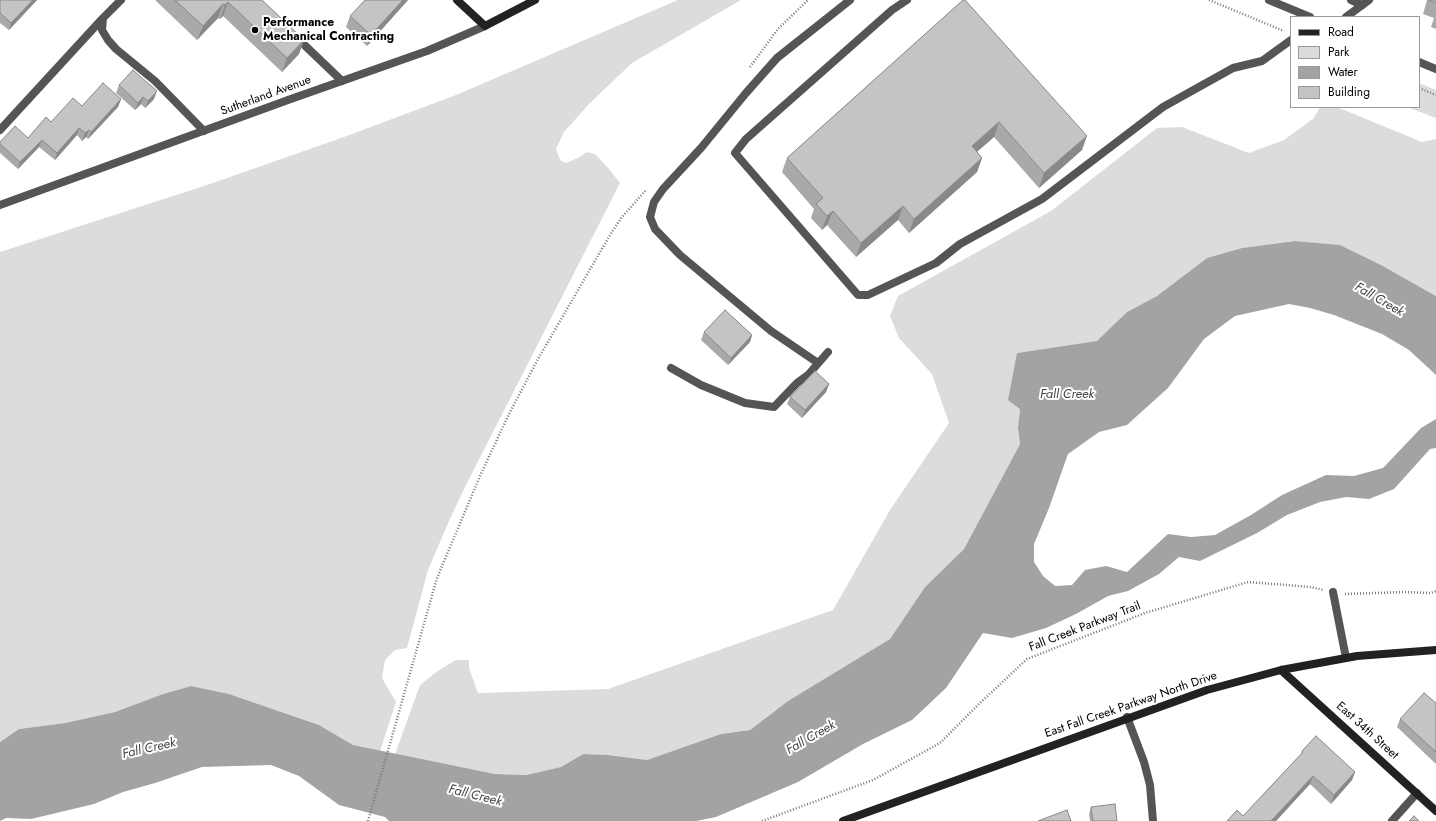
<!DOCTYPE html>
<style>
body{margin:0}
#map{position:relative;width:1436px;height:821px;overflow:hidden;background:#fff;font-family:Jost,sans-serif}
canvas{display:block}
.legend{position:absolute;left:1290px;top:16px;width:130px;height:92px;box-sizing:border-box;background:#fff;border:1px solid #999;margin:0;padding:5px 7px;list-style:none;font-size:12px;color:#000}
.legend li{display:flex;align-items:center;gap:8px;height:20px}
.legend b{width:20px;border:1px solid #999}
</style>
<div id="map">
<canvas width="1436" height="821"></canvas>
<ul class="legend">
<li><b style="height:5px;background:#222"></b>Road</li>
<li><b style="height:11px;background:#dcdcdc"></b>Park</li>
<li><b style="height:11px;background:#a3a3a3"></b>Water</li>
<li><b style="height:11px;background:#c4c4c4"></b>Building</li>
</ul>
</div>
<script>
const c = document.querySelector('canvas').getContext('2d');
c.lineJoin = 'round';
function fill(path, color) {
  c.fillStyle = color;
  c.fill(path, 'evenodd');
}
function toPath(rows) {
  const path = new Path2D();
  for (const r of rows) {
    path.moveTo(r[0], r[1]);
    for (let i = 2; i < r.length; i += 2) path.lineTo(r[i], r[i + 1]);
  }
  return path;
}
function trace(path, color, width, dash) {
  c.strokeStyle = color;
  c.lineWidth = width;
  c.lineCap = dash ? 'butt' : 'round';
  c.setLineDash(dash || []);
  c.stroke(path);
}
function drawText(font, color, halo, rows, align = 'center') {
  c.font = font + ' Jost,sans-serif';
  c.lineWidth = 4;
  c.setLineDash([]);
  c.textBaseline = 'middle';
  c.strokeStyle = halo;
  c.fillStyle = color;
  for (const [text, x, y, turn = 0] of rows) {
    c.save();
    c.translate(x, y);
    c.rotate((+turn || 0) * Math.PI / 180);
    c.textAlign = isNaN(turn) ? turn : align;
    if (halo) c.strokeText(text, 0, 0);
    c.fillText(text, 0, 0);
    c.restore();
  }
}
fill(toPath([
 [678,0,741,0,632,63,590,103,564,132,556,149,560,160,566,163,578,158,587,152,595,154,609,169,620,183,466,485,449,521,428,570,407,648,395,650,385,660,382,678,396,702,380,751,353,745,319,725,229,694,191,686,163,694,115,712,65,723,19,729,0,742,0,252,207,185,344,137,456,95],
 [1419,83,1436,90,1436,118,1407,107,1419,107],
 [1320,107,1337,107,1422,142,1436,139,1436,296,1381,265,1340,245,1295,241,1242,248,1207,258,1157,296,1127,312,1098,341,1017,353,1020,409,1018,428,1020,444,964,549,925,587,890,639,788,701,750,730,721,734,647,760,608,755,583,754,561,767,526,775,495,774,395,754,420,685,439,670,456,660,469,660,469,668,478,693,608,689,833,610,890,510,949,423,932,374,899,338,890,316,898,296,1051,211,1157,128,1182,127,1249,153,1284,140,1314,118]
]), '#dcdcdc');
fill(toPath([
 [1295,241,1340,245,1381,265,1436,296,1436,375,1409,350,1382,334,1334,315,1310,308,1289,304,1235,316,1204,339,1168,388,1127,425,1099,432,1068,454,1049,508,1034,544,1034,562,1043,576,1055,586,1072,585,1085,570,1106,566,1127,572,1168,534,1191,537,1215,535,1251,515,1282,495,1326,475,1354,476,1383,468,1421,428,1436,419,1436,448,1430,449,1394,489,1369,499,1346,497,1320,502,1287,515,1257,533,1200,561,1179,557,1159,574,1128,591,1108,596,1076,614,1046,628,1012,638,983,633,946,688,912,720,863,744,798,782,716,817,696,821,389,821,385,817,339,805,299,776,271,765,202,767,155,783,123,792,94,804,31,819,6,818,0,821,0,742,19,729,65,723,115,712,163,694,191,686,229,694,319,725,353,745,495,774,526,775,561,767,583,754,608,755,647,760,721,734,750,730,788,701,890,639,925,587,964,549,1020,444,1018,428,1020,409,1008,400,1017,353,1097,341,1127,312,1157,296,1207,258,1242,248]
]), '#a3a3a3');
trace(toPath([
 [1209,0,1284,31],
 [750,67,778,29,808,0],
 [1419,88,1436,95],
 [1345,594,1404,592,1431,593,1436,591],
 [368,821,437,578,480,476,508,416,538,359,610,235,622,217,646,190],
 [762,821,873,780,940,743,980,703,1027,659,1145,613,1248,582,1311,587,1323,590]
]), '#777', 2.5, [1, 2]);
trace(toPath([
 [121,0,103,18,102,30,108,40,116,49,155,81,204,131],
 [907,0,892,10,746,139,735,153,858,295,868,295,936,263,960,244,1042,199,1163,107,1233,68,1262,61,1291,40],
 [1351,0,1362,5],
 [295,36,342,81],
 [0,130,103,18],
 [818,363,771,331,680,255,655,229,650,217,654,202,663,189,701,148,746,93,777,58,850,0],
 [671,368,701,385,745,403,774,407,797,383,808,375,828,352],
 [1333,592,1346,658],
 [1392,821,1417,793]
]), '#555', 8);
trace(toPath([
 [1269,0,1310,17],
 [1346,17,1369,0],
 [1419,62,1436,69],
 [0,205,288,100,427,51,485,26],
 [1127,717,1144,762,1150,785,1153,821]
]), '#555', 8);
trace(toPath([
 [457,0,485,26,535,0],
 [1281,670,1436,811],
 [843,821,1207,690,1281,670,1357,656,1436,650]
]), '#222', 8);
fill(toPath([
 [0,0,37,0,9,30,0,23],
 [156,0,262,0,304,40,299,54,282,72,223,16,220,19,218,18,197,40,156,1],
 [408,0,367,46,346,27,350,16],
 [963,0,1082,150,1039,188,994,137,977,152,982,158,977,172,909,233,898,220,856,257,827,225,822,230,811,218,814,209,782,172,787,158],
 [1427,0,1436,0,1436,29,1431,27,1434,18,1423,14],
 [119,85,154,99,145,108,141,104,135,110,116,93],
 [121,99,118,107,88,139,86,137,82,141,77,135,55,160,39,147,18,169,0,153,0,142,28,138,51,122,82,106],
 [704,332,752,335,750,342,728,365,701,340],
 [829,384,826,392,802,418,787,404,790,397],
 [1436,703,1436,764,1397,727,1400,719],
 [1302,751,1355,772,1352,780,1331,804,1310,784,1276,821,1227,821,1243,816,1301,754],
 [1091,807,1117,821,1090,821,1089,814]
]), '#a9a9a9');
fill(toPath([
 [33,0,37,0,9,30,11,23],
 [403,0,408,0,367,46,371,35],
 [228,2,223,16,220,19,225,5],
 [223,4,218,18,197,40,203,26],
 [304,40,299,54,282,72,287,58],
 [157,91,154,99,145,108,148,101],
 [143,97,141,104,135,110,138,103],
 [121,99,118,107,88,139,91,132],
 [999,122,994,137,967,160,972,146],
 [79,128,77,135,55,160,57,153],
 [89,130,86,137,82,141,85,133],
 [1087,136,1082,150,1039,188,1044,173],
 [42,140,39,147,18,169,20,162],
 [982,158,977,172,909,233,914,219],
 [903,206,898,220,856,257,861,243],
 [833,211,827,225,822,230,827,216],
 [752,335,750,342,728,365,731,358],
 [829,384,826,392,802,418,805,410],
 [1355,772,1352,780,1331,804,1334,795],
 [1313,776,1310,784,1276,821,1271,821]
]), '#898989');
const building = toPath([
 [0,0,33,0,11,23,0,13,0,0],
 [175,0,262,0,304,40,287,58,228,2,225,5,223,4,203,26,175,0],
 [365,0,403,0,371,35,350,16,365,0],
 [963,0,965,0,1087,136,1044,173,999,122,972,146,982,158,914,219,903,206,861,243,833,211,827,216,816,204,823,198,787,158,963,0],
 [1429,0,1436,0,1436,3,1429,0],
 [133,70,157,91,148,101,143,97,138,103,119,85,133,70],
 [103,83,121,99,91,132,89,130,85,133,79,128,57,153,42,140,20,162,0,144,0,142,15,126,28,138,46,117,51,122,73,98,82,106,103,83],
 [725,310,752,335,731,358,704,332,725,310],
 [815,371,829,384,805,410,790,397,815,371],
 [1424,693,1436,703,1436,752,1400,719,1424,693],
 [1316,736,1355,772,1334,795,1313,776,1271,821,1227,821,1237,810,1243,816,1303,752,1302,751,1316,736],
 [1115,804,1117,821,1093,821,1091,807,1115,804],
 [1067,810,1071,821,1038,821,1067,810],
 [1414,816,1419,821,1409,821,1414,816]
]);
fill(building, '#c4c4c4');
trace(building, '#898989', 1);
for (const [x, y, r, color] of [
 [255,30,4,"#000"]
]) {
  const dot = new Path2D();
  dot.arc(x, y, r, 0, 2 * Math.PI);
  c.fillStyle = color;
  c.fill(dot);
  trace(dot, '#fff', 1.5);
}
drawText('bold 12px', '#000', '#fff', [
 ["Performance",263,23],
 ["Mechanical Contracting",263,37]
], 'left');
drawText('12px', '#000', '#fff', [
 ["Sutherland Avenue",266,96,-20],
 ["Fall Creek Parkway Trail",1085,627,-21],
 ["East Fall Creek Parkway North Drive",1131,705,-19],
 ["East 34th Street",1367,731,42]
]);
drawText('italic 13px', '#444', '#fff', [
 ["Fall Creek",1379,300,30],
 ["Fall Creek",1067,395],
 ["Fall Creek",811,738,-30],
 ["Fall Creek",149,749,-13],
 ["Fall Creek",475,796,14]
]);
</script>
